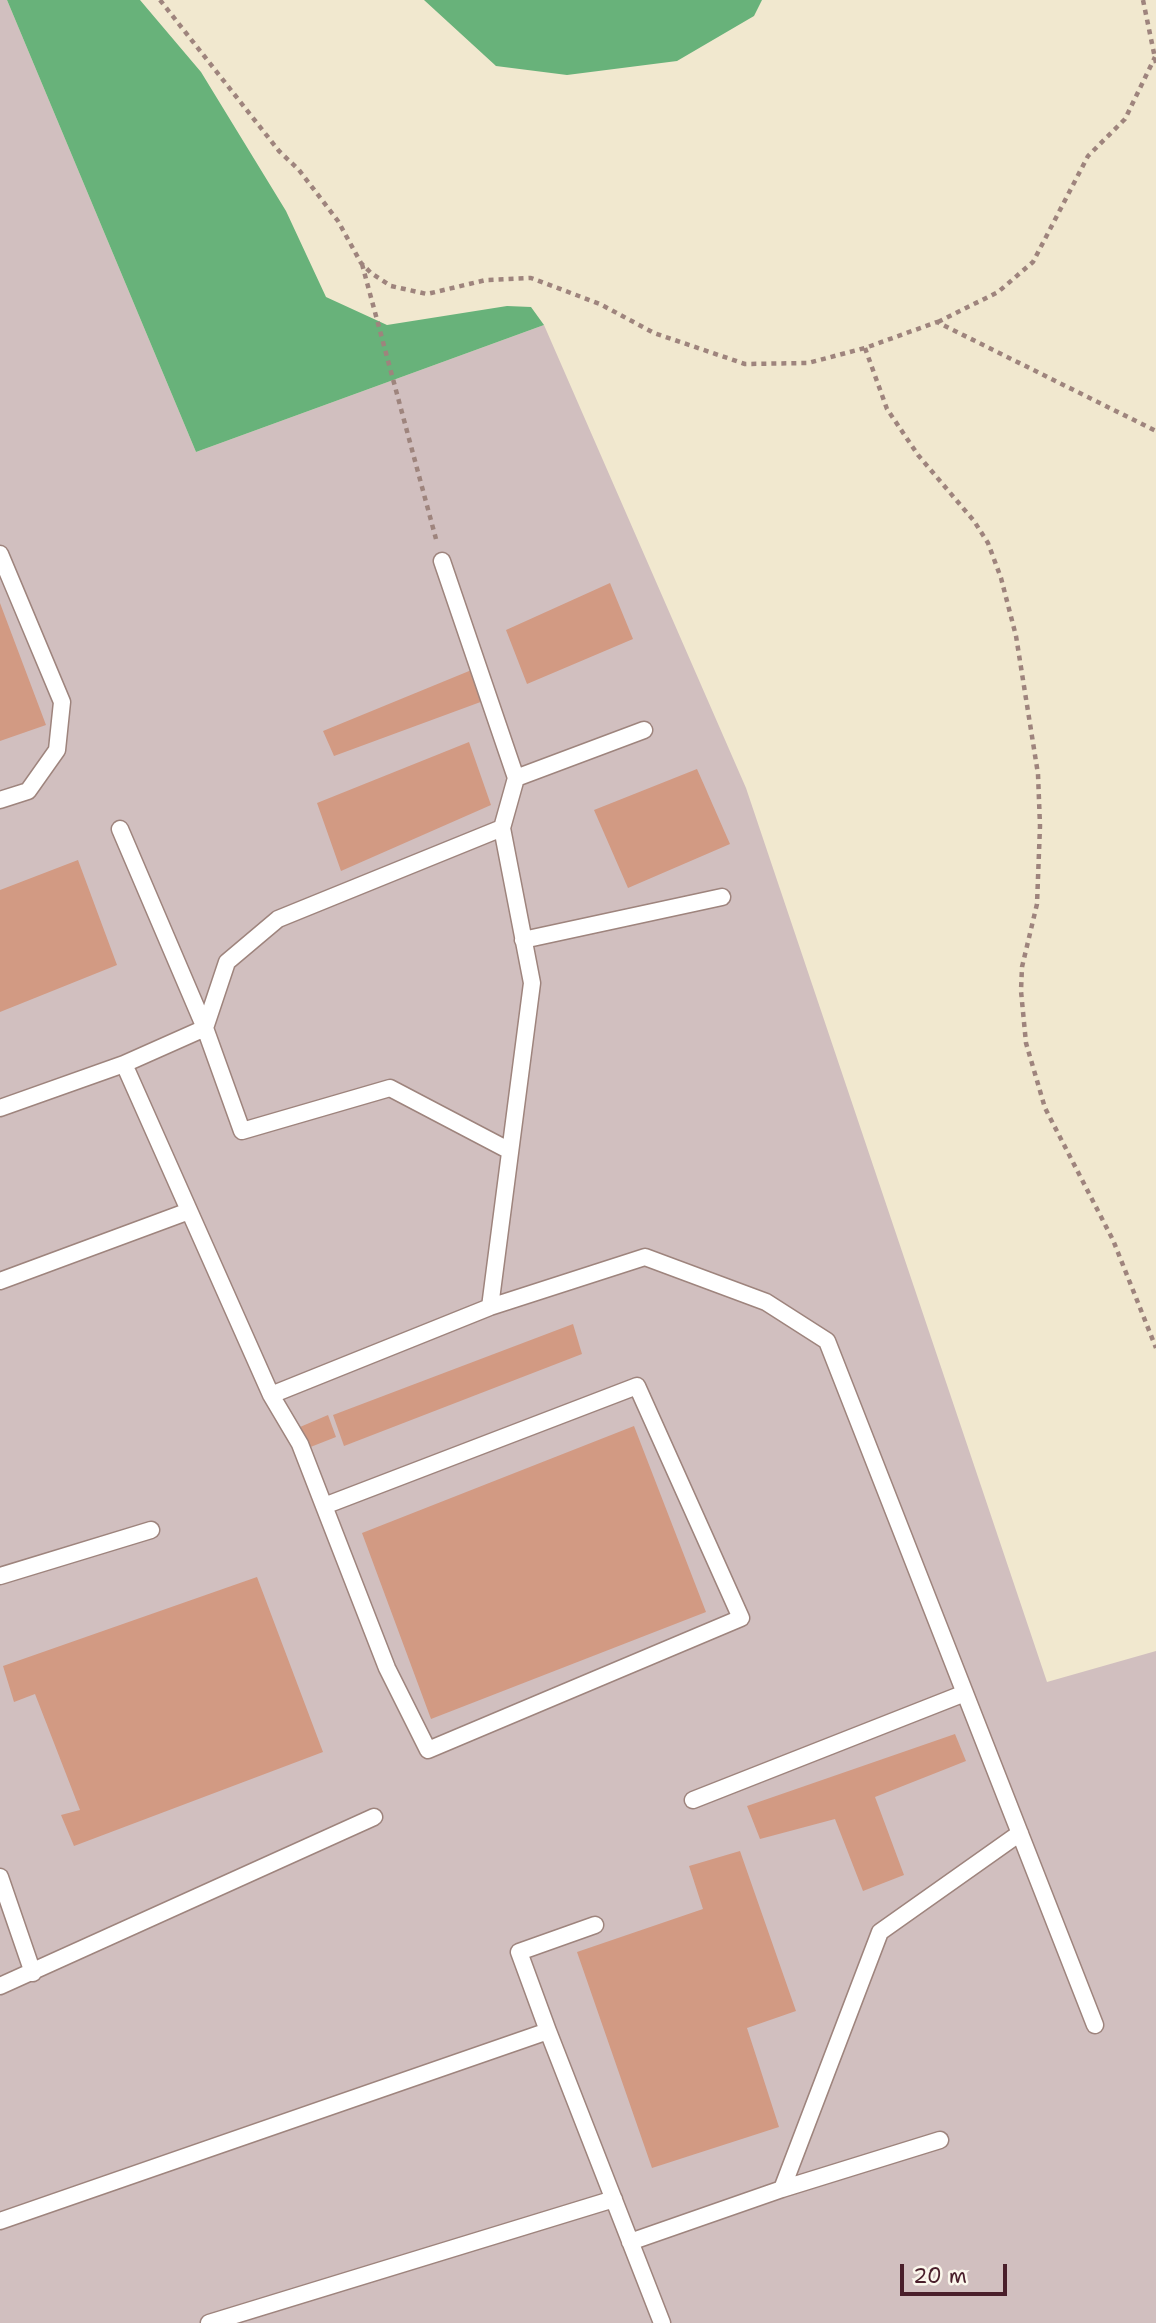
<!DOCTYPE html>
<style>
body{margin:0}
#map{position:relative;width:1156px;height:2323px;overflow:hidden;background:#f1e8cf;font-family:"Shantell Sans",sans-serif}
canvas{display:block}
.scale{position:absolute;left:900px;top:2264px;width:107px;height:32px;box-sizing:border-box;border:4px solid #4a1f2b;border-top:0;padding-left:9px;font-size:21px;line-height:24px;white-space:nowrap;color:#4a1f2b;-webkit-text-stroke:5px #fbf7ec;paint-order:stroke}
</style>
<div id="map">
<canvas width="1156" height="2323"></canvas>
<div class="scale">20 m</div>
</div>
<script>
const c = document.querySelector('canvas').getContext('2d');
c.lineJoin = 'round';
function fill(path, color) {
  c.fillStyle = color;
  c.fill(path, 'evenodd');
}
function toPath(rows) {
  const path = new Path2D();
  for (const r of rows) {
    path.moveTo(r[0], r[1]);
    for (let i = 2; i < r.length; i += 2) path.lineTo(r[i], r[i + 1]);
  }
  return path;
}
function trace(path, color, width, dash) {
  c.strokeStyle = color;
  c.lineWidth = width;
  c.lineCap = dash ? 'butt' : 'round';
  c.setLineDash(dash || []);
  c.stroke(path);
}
fill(toPath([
 [0,0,7,0,196,452,544,325,746,788,1047,1682,1156,1651,1156,2323,0,2323]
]), '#d1bfbf');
fill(toPath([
 [7,0,140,0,201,72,286,211,326,297,387,325,507,306,531,307,544,325,196,452],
 [424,0,762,0,754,16,677,61,567,75,496,66]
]), '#68b27a');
fill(toPath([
 [610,583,633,639,527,684,506,630],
 [0,603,46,725,0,741],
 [474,669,486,700,334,756,323,731],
 [469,742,491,805,341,871,317,803],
 [697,769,730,844,628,888,594,810],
 [78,860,117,965,0,1012,0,890],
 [573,1324,582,1354,344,1446,333,1415],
 [328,1415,336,1437,308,1448,300,1427],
 [634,1426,706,1612,431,1719,362,1533],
 [257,1577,323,1752,74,1846,61,1815,80,1810,35,1694,14,1702,3,1666],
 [955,1734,966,1761,875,1797,904,1875,863,1891,835,1819,760,1839,747,1806],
 [740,1851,796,2011,747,2028,779,2127,652,2168,577,1952,703,1909,689,1866]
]), '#d29a83');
const service = toPath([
 [0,554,62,702,57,750,28,791,0,800],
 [516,778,644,730],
 [120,829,205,1028,242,1131,390,1088,510,1151],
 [523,940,722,897],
 [124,1064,271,1395,300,1444,324,1506,387,1668,428,1750,741,1618,637,1386,324,1506],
 [0,1108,124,1064,205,1028,227,962,278,919,502,828,516,778,442,561],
 [0,1281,189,1211],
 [490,1307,532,983,502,828],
 [271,1395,490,1307,645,1257,766,1302,827,1341,1095,2025],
 [0,1576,151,1530],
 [693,1800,965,1693],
 [0,1877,33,1973],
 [0,1986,374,1817],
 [548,2031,519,1952,595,1925],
 [782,2189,940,2140],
 [0,2221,548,2031,662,2323],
 [630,2242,782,2189,880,1932,1020,1833],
 [209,2323,614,2199]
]);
trace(service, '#9e847d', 19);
trace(toPath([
 [160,0,279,151,299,170,338,221,361,263,371,273,391,286,427,294,486,280,531,278,600,304,654,333,745,364,808,363,865,348,937,322,1156,431],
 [1143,0,1156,63],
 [362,264,436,539],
 [938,322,998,292,1033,262,1088,156,1125,119,1155,57],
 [865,348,887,409,918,455,974,521,988,543,1001,578,1016,636,1038,774,1040,826,1037,904,1022,967,1021,991,1026,1043,1045,1108,1113,1240,1156,1348]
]), '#9e847d', 4.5, [5, 5]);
trace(service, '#fff', 16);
</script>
